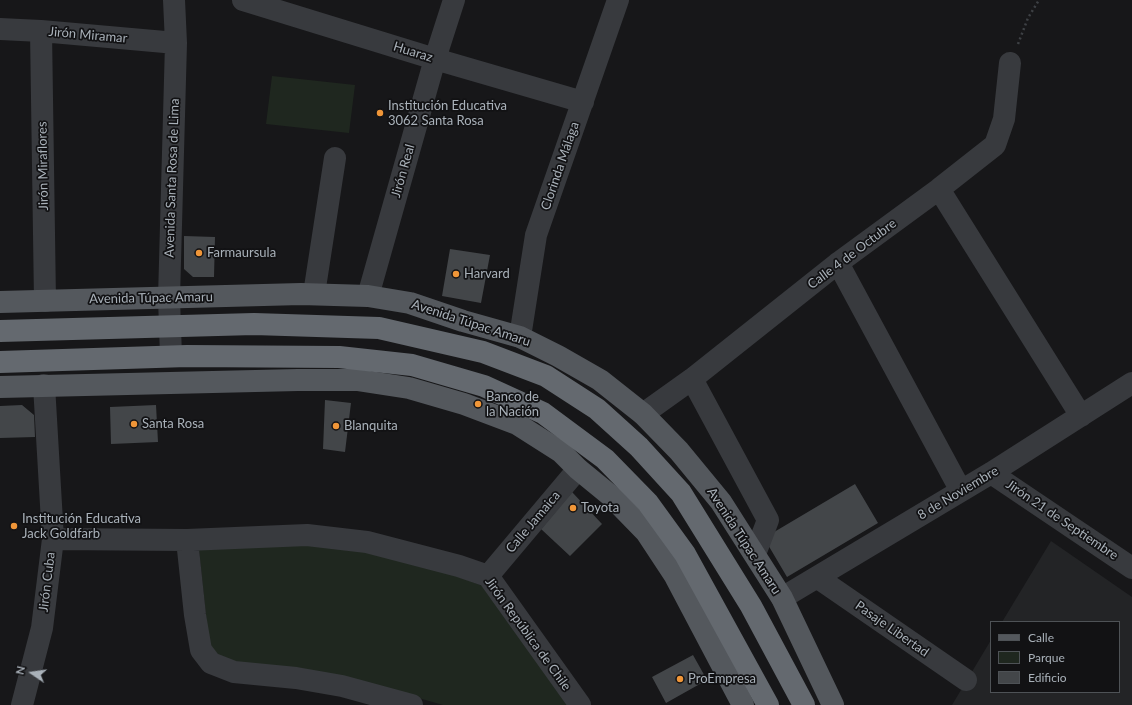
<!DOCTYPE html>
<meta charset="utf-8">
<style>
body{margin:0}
#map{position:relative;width:1132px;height:705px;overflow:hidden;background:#171719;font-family:Lato,sans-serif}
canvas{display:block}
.legend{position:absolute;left:990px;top:621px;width:130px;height:72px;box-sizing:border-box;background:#121214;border:1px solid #4e5256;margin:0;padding:5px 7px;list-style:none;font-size:12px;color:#a9b1b9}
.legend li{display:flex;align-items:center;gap:8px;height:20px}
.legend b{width:20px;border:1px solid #4e5256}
.north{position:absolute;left:12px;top:653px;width:40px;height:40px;-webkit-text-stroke:3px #121214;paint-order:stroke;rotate:283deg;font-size:11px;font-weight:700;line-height:16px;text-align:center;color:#a9b1b9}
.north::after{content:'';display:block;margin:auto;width:14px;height:18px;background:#a9b1b9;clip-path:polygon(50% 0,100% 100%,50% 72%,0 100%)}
</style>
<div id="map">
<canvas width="1132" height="705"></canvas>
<ul class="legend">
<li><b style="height:5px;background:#54585d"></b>Calle</li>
<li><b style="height:11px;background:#1f271f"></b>Parque</li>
<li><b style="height:11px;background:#434649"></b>Edificio</li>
</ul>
<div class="north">N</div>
</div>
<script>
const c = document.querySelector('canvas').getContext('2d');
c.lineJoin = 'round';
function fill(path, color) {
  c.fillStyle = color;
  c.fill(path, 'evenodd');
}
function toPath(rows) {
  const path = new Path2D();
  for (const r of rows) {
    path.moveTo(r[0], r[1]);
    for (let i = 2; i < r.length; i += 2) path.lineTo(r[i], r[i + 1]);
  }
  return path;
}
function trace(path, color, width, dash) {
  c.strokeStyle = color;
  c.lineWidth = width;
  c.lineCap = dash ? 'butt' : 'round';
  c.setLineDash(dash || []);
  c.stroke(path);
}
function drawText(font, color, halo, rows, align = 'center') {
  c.font = font + ' Lato,sans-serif';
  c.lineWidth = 3.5;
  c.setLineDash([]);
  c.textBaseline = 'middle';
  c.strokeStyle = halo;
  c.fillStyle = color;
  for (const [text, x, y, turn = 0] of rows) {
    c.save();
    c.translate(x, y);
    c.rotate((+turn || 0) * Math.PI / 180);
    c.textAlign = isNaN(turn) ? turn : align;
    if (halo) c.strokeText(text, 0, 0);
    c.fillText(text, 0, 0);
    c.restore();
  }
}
fill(toPath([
 [1051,541,1132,597,1132,705,952,705,991,640,991,692,1119,692,1119,622,1002,622]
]), '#232426');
fill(toPath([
 [272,76,355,85,349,133,266,124],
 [300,544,366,551,450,573,485,587,570,705,443,705,359,681,240,663,220,657,209,644,199,550]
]), '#1f271f');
fill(toPath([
 [184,236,215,237,214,277,193,277,184,269],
 [450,249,490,255,481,303,442,296],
 [325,400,351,403,345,452,323,449],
 [22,405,34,415,35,437,0,438,0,406],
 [156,405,158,442,111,444,110,407],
 [855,484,878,523,787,577,764,538],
 [572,492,602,524,570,556,541,529],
 [693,655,707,680,666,703,652,677]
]), '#434649');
trace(toPath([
 [1018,44,1028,18,1039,0]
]), '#3e4145', 2.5, [2, 3]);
trace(toPath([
 [243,0,435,59,583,102],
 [0,29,41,31,176,43],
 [41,31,45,301],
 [939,189,1081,416],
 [838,263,961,491],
 [314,294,335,158],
 [368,296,435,59,454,0],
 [520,337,536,235,618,0],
 [171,356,169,298,176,43,174,0],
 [692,379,768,520,755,554],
 [643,414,692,379,838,263,939,189,995,145,1004,119,1010,63],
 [991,473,1132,568],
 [53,539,187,540,307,535,367,542,459,566,488,576,580,705],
 [187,540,195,615,201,650,211,663,234,672,296,678,342,686,412,705],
 [488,576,578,469],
 [818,578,966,680],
 [782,598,991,473,1132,383],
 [22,705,42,628,53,539,44,385]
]), '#383a3e', 22);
trace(toPath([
 [0,302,301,294,368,296,410,303,463,321,520,337,558,356,600,380,643,414,679,451,721,502,782,598,833,705],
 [0,387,298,380,357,380,409,388,464,404,517,424,561,452,578,469,611,496,646,532,675,576,743,705]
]), '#54585d', 22);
trace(toPath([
 [0,331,254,324,379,328,483,352,546,376,597,409,639,447,681,493,751,606,804,705],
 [0,362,187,356,339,357,412,365,484,386,543,413,605,459,648,503,685,554,768,705]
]), '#64696f', 22);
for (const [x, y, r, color] of [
 [380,113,4,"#f09638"],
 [199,253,4,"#f09638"],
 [456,274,4,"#f09638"],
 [478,404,4,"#f09638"],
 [134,424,4,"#f09638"],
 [336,426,4,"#f09638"],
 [573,508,4,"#f09638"],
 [14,526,4,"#f09638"],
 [680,679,4,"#f09638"]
]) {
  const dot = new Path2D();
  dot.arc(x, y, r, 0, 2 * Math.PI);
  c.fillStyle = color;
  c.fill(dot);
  trace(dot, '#121214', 1.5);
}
drawText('13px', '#a9b1b9', '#121214', [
 ["Jirón Miramar",88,35,5],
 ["Huaraz",413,52,17],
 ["Jirón Miraflores",43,166,-91],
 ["Clorinda Málaga",560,166,-71],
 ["Jirón Real",403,171,-74],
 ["Avenida Santa Rosa de Lima",172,178,-88],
 ["Calle 4 de Octubre",852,254,-37],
 ["Avenida Túpac Amaru",151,298,-1],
 ["Avenida Túpac Amaru",471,323,18],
 ["8 de Noviembre",958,493,-31],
 ["Jirón 21 de Septiembre",1062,520,34],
 ["Calle Jamaica",533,522,-50],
 ["Avenida Túpac Amaru",744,541,57],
 ["Jirón Cuba",47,582,-83],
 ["Pasaje Libertad",892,629,35],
 ["Jirón República de Chile",528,634,54]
]);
drawText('13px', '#a9b1b9', '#121214', [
 ["Institución Educativa",388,106],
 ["3062 Santa Rosa",388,121],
 ["Farmaursula",207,253],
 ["Harvard",464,274],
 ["Banco de",486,397],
 ["la Nación",486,412],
 ["Santa Rosa",142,424],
 ["Blanquita",344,426],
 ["Toyota",581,508],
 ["Institución Educativa",22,519],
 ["Jack Goldfarb",22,534],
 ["ProEmpresa",688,679]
], 'left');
</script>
